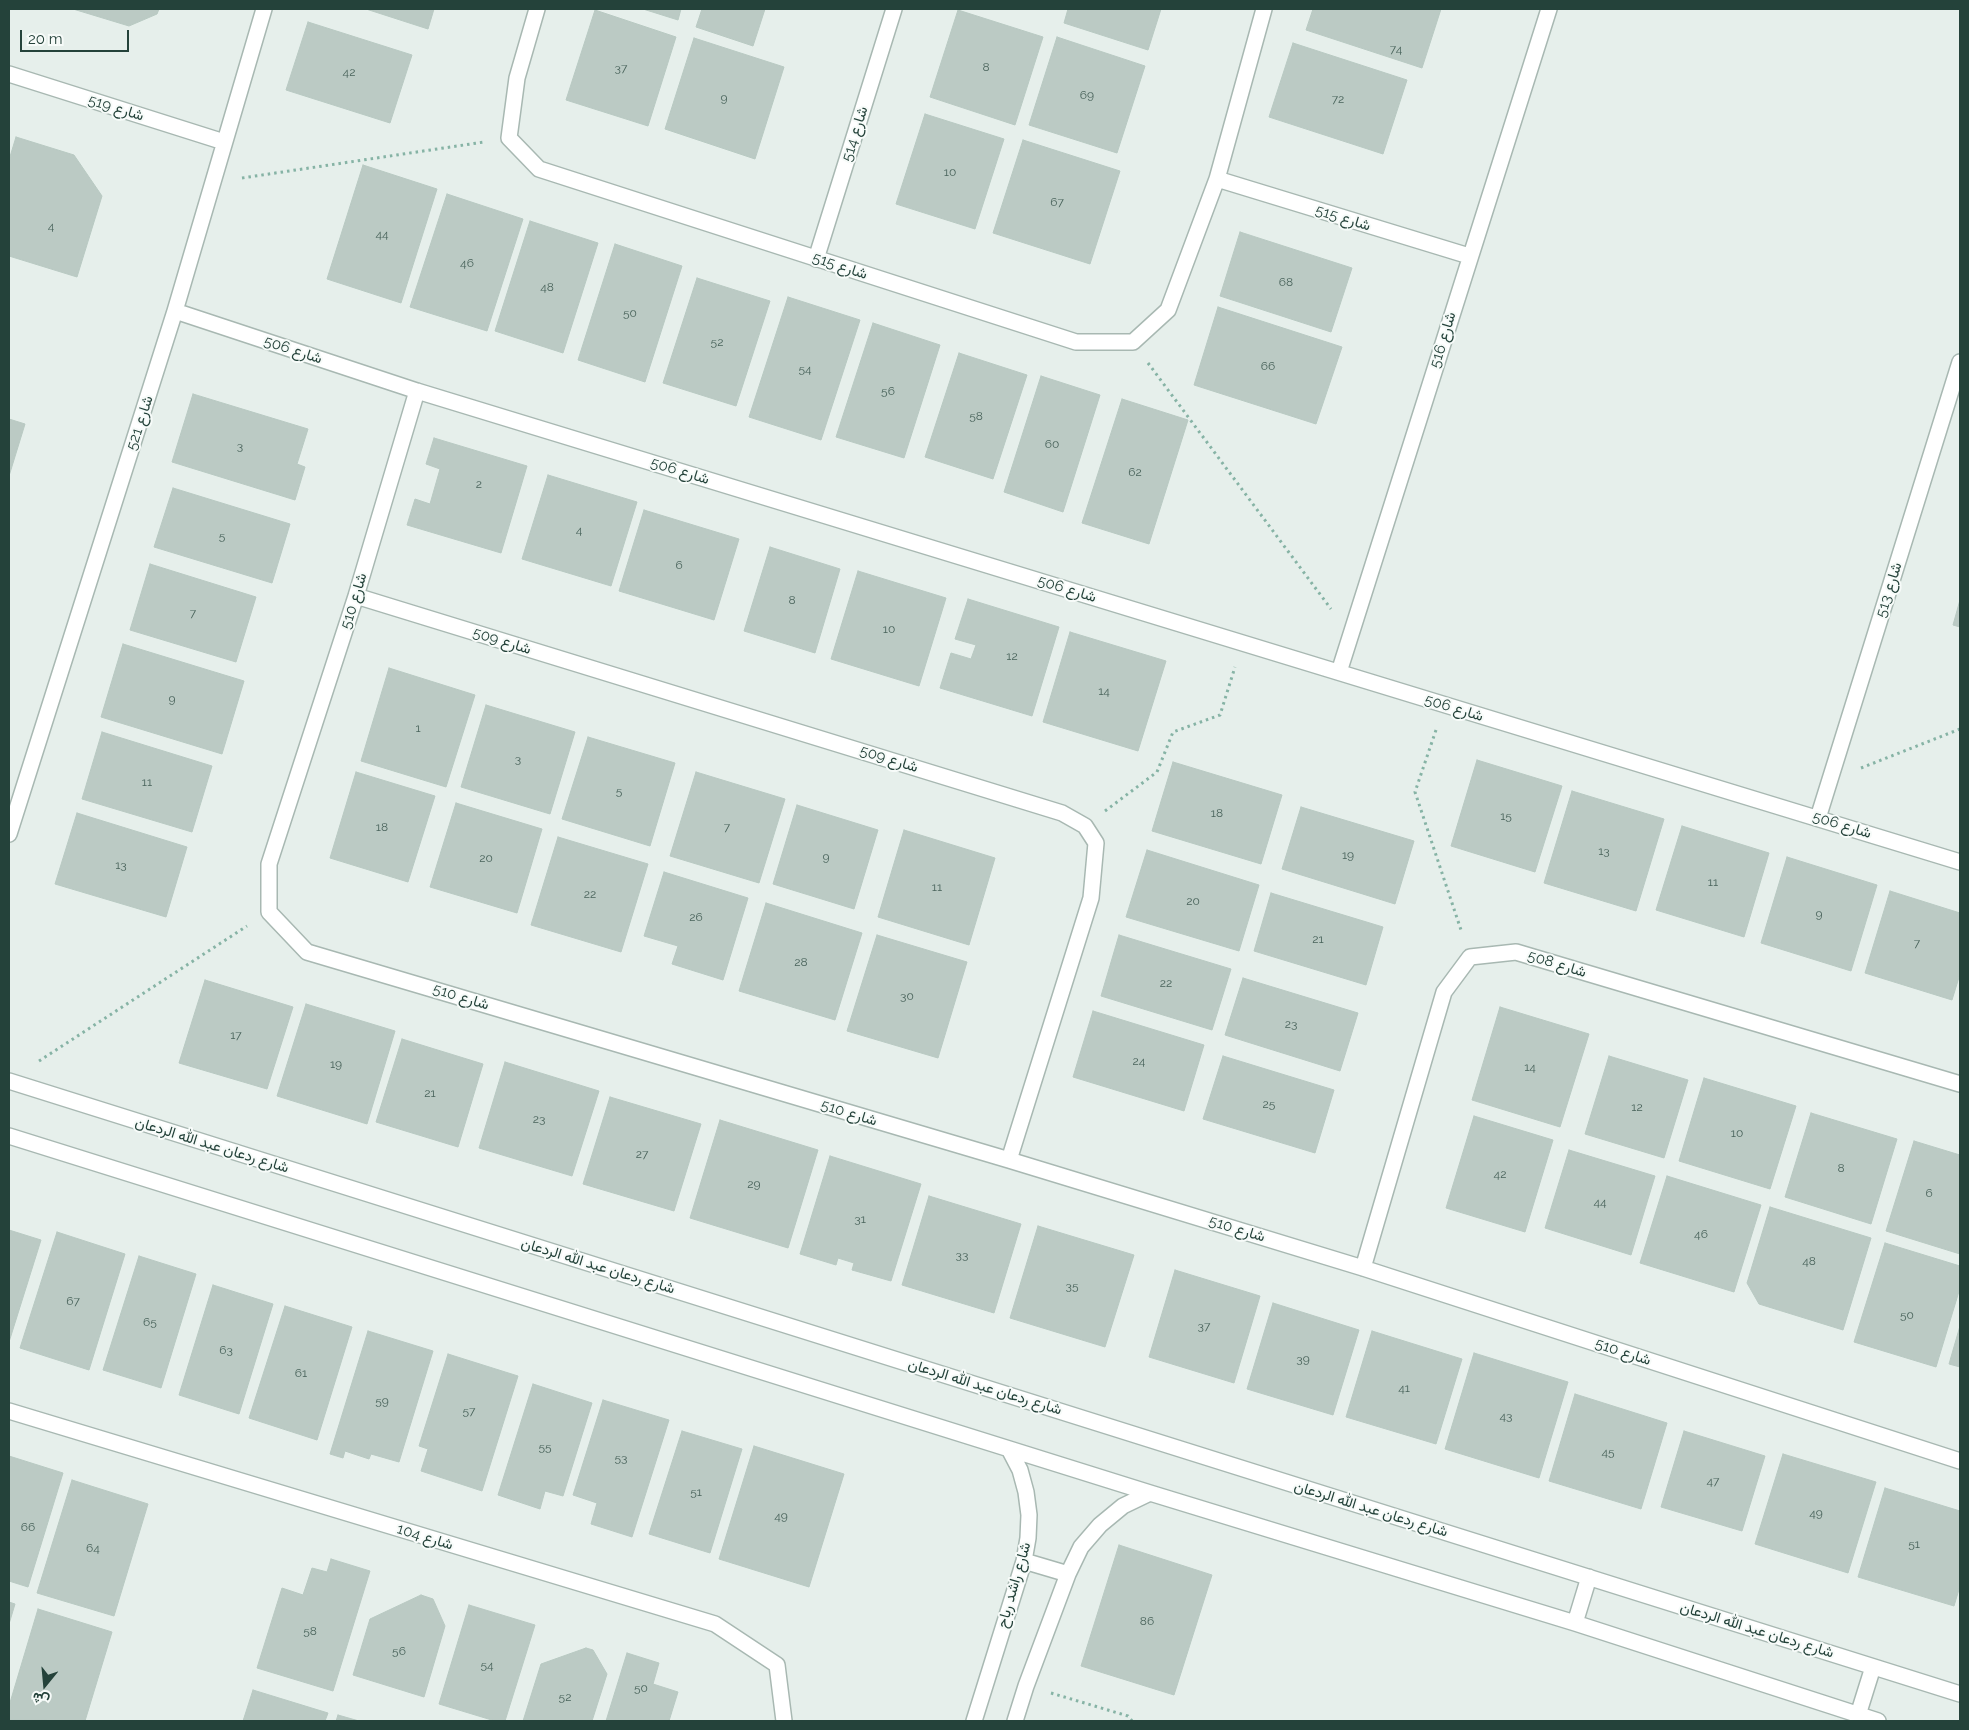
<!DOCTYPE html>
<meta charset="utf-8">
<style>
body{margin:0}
#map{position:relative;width:1969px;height:1730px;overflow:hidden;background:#e6efeb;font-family:Raleway,Vazirmatn,sans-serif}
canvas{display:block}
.frame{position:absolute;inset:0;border:10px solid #24423a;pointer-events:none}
.north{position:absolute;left:20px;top:1660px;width:50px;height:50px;-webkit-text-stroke:4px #f7fbf9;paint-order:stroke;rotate:197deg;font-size:14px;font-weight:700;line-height:20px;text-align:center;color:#24423a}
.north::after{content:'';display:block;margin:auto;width:18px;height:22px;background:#24423a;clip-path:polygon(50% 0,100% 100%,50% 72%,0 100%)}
.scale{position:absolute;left:20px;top:30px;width:109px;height:22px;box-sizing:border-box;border:2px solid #24423a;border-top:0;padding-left:6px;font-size:15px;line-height:18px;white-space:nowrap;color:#24423a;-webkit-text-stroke:4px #f7fbf9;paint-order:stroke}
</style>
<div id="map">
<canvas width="1969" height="1730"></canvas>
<div class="frame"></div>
<div class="north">ش</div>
<div class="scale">20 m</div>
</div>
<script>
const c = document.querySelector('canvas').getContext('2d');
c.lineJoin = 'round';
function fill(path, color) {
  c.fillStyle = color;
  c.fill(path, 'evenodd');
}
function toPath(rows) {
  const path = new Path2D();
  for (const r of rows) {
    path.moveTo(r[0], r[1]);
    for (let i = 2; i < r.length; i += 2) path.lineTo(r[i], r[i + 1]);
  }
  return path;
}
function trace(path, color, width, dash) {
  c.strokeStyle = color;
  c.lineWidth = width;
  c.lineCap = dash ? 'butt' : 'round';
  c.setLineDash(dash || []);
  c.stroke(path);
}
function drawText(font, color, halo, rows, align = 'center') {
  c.font = font + ' Raleway,Vazirmatn,sans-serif';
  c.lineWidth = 4;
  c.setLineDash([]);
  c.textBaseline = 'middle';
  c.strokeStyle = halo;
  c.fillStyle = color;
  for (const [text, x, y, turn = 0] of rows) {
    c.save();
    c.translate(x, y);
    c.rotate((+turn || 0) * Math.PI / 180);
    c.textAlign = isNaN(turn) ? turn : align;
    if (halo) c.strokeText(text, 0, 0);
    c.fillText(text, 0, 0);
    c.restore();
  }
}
const building = toPath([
 [73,9,159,9,157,14,129,26,73,9],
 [366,9,434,9,428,29,366,9],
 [643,9,681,9,678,20,643,9],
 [702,9,765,9,753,46,696,27,702,9],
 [1068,9,1161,9,1148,50,1064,23,1068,9],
 [1313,9,1441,9,1422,68,1306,30,1313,9],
 [595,10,676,37,648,126,566,100,595,10],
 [958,10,1043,37,1015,125,930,97,958,10],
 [308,22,412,55,390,123,286,90,308,22],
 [1057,37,1145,66,1117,153,1029,125,1057,37],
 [694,38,784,67,755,159,665,129,694,38],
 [1293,43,1407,80,1383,154,1269,117,1293,43],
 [925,114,1004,139,975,229,896,204,925,114],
 [16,137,74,155,102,196,77,277,9,256,9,160,16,137],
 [1023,140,1120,171,1090,264,993,233,1023,140],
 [363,165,437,189,401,303,327,279,363,165],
 [447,194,523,219,487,331,410,307,447,194],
 [530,221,598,243,563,353,495,331,530,221],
 [1240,232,1352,268,1331,332,1220,296,1240,232],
 [615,244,682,266,645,382,578,360,615,244],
 [697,278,770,301,736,406,663,383,697,278],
 [788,297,860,320,821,440,749,417,788,297],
 [1218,307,1342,347,1316,424,1194,385,1218,307],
 [873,323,940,345,904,458,836,437,873,323],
 [959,353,1027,375,993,479,925,457,959,353],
 [1041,376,1100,395,1063,512,1004,492,1041,376],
 [193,394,308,429,297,464,305,467,295,500,172,462,193,394],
 [1122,399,1188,420,1149,544,1082,523,1122,399],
 [9,419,25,424,9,476,9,419],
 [434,438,527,466,501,553,407,525,415,499,430,504,440,469,426,464,434,438],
 [548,475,637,502,611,586,522,559,548,475],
 [173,488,290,524,272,583,154,547,173,488],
 [644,510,739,539,714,620,619,591,644,510],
 [770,547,840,569,815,653,744,631,770,547],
 [150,564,256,597,236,662,130,630,150,564],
 [858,571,946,598,919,686,831,659,858,571],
 [968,599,1059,627,1032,716,940,688,951,653,971,659,976,645,955,639,968,599],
 [1960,600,1960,627,1953,625,1960,600],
 [1070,632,1166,661,1138,751,1043,722,1070,632],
 [123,644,244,681,222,754,101,717,123,644],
 [389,668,475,695,446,787,361,761,389,668],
 [486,705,575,732,550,814,461,787,486,705],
 [102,732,212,766,192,832,82,799,102,732],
 [588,737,675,763,650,846,562,819,588,737],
 [1477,760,1562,786,1535,872,1451,846,1477,760],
 [1173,762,1282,795,1261,864,1152,831,1173,762],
 [356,772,435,796,408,882,330,858,356,772],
 [696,772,785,799,759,883,670,856,696,772],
 [1572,791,1664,819,1636,911,1544,883,1572,791],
 [456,803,542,829,517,913,430,887,456,803],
 [797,805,878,830,854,909,773,884,797,805],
 [1301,807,1414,841,1395,904,1282,869,1301,807],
 [77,813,187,847,166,917,55,884,77,813],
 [1682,826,1769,853,1744,937,1656,910,1682,826],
 [904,830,995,858,969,945,878,917,904,830],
 [558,837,648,864,621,952,531,925,558,837],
 [1147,850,1259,885,1239,951,1126,917,1147,850],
 [1787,857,1877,885,1851,971,1761,943,1787,857],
 [664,872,748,898,723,980,672,964,678,946,644,936,664,872],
 [1890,891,1960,913,1960,974,1952,1000,1865,973,1890,891],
 [1271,893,1383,927,1366,985,1254,951,1271,893],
 [766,903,862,933,835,1020,739,991,766,903],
 [877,935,967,962,938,1058,847,1031,877,935],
 [1119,935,1231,969,1212,1030,1101,996,1119,935],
 [1243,978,1358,1013,1340,1071,1225,1035,1243,978],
 [205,980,293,1007,267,1089,179,1063,205,980],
 [306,1004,395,1031,367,1124,277,1096,306,1004],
 [1500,1007,1589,1034,1560,1127,1472,1100,1500,1007],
 [1093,1011,1204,1045,1184,1111,1073,1077,1093,1011],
 [402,1039,483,1064,458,1147,376,1122,402,1039],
 [1223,1056,1334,1090,1315,1153,1203,1119,1223,1056],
 [1609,1056,1688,1080,1664,1158,1585,1134,1609,1056],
 [505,1062,599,1091,572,1176,479,1148,505,1062],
 [1704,1078,1796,1106,1770,1189,1679,1161,1704,1078],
 [610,1097,701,1124,674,1211,583,1184,610,1097],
 [1811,1113,1897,1139,1871,1224,1785,1197,1811,1113],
 [1474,1116,1553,1140,1525,1232,1446,1208,1474,1116],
 [720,1120,818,1150,788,1248,690,1218,720,1120],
 [1914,1141,1960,1155,1960,1254,1886,1231,1914,1141],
 [1569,1150,1655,1176,1631,1255,1545,1228,1569,1150],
 [830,1156,921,1184,891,1281,852,1270,854,1263,838,1258,836,1265,800,1254,830,1156],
 [1667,1176,1761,1205,1734,1292,1640,1263,1667,1176],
 [929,1196,1021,1224,994,1313,902,1285,929,1196],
 [1770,1207,1871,1238,1843,1330,1759,1304,1747,1283,1770,1207],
 [1038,1226,1134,1255,1105,1347,1010,1318,1038,1226],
 [9,1230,41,1240,9,1342,9,1230],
 [57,1232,125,1254,89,1370,20,1348,57,1232],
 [1885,1243,1960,1266,1960,1288,1936,1367,1854,1342,1885,1243],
 [139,1256,196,1274,161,1388,103,1370,139,1256],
 [1175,1270,1260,1296,1234,1383,1149,1357,1175,1270],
 [213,1285,273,1304,239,1414,179,1395,213,1285],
 [1273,1303,1359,1330,1333,1415,1247,1389,1273,1303],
 [285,1306,352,1327,317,1440,249,1418,285,1306],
 [1960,1326,1960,1367,1949,1364,1960,1326],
 [368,1331,433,1351,399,1462,371,1454,369,1459,345,1451,343,1458,330,1454,368,1331],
 [1372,1331,1462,1359,1436,1444,1346,1417,1372,1331],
 [1474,1353,1568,1382,1539,1478,1445,1449,1474,1353],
 [448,1354,518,1376,482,1491,421,1471,428,1449,419,1446,448,1354],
 [533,1384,592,1403,563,1496,545,1491,540,1509,498,1495,533,1384],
 [1575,1394,1667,1423,1641,1509,1549,1481,1575,1394],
 [603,1400,669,1420,632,1537,591,1524,597,1503,573,1495,603,1400],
 [682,1431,742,1449,710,1553,649,1534,682,1431],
 [1684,1431,1765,1456,1742,1531,1661,1507,1684,1431],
 [754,1446,844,1474,809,1587,719,1559,754,1446],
 [1783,1454,1876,1482,1848,1573,1755,1544,1783,1454],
 [9,1456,63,1473,28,1587,9,1581,9,1456],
 [72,1480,148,1504,114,1616,37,1593,72,1480],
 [1885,1488,1960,1511,1960,1586,1954,1606,1858,1577,1885,1488],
 [1119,1545,1212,1575,1174,1695,1081,1666,1119,1545],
 [331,1559,370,1571,333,1691,257,1668,282,1588,303,1595,312,1568,327,1572,331,1559],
 [421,1595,433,1599,445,1626,424,1697,353,1675,370,1619,421,1595],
 [9,1602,15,1604,9,1624,9,1602],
 [469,1605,535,1625,505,1721,495,1721,439,1704,469,1605],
 [38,1609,112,1632,85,1721,9,1720,9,1706,38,1609],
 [586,1648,593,1650,607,1674,592,1721,523,1721,541,1664,586,1648],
 [627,1653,659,1663,653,1684,678,1692,669,1721,606,1721,627,1653],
 [253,1690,328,1713,325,1721,243,1721,253,1690],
 [338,1715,359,1721,336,1721,338,1715]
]);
fill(building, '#bbcac4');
trace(building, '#b8c9c2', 1);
const minor = toPath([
 [537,9,517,78,509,138,539,169,1076,342,1133,342,1168,310,1217,179,1264,9],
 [9,74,224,142],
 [1217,179,1469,256],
 [816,259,894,9],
 [175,311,417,391,1960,862],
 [417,391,356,596,269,864,269,912,307,952,1009,1160,1363,1268,1960,1461],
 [356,596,1062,813,1085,826,1096,843,1091,898,1009,1160],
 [1339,672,1549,9],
 [1818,818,1960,362],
 [9,834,175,311,264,9],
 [1363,1268,1444,992,1470,957,1516,952,1960,1084],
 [9,1411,715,1624,777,1665,784,1721]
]);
const tertiary = toPath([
 [9,1081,1960,1694],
 [9,1136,1150,1493,1575,1623,1878,1721],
 [1024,1561,1068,1574],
 [1575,1623,1589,1577],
 [1858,1715,1873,1667],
 [974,1721,1024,1561,1028,1538,1029,1515,1026,1492,1020,1470,1009,1449],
 [1015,1721,1026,1686,1068,1574,1081,1547,1100,1525,1123,1506,1150,1493]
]);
trace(minor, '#a8b8b2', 18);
trace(tertiary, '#a8b8b2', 18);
trace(toPath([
 [242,178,484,142],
 [1148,363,1331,609],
 [1436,730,1415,792,1462,933],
 [1861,768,1960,729],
 [1105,811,1157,772,1173,732,1220,715,1235,667],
 [39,1061,247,926],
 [1051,1693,1128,1716,1132,1721]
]), '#86b3a5', 3, [2.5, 4]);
trace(minor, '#fff', 15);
trace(tertiary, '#fff', 15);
drawText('12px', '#4a645c', null, [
 ["74",1396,49],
 ["8",986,67],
 ["37",621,68],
 ["42",349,72],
 ["69",1087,95],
 ["9",724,98],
 ["72",1338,99],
 ["10",950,172],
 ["67",1057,202],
 ["4",51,226],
 ["44",382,234],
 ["46",467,263],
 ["68",1286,282],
 ["48",547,287],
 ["50",630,313],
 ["52",717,342],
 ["66",1268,366],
 ["54",805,369],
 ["56",888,391],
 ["58",976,416],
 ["60",1052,444],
 ["3",240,446],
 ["62",1135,472],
 ["2",479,484],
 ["4",579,530],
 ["5",222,536],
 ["6",679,565],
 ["8",792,600],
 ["7",193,613],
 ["10",889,629],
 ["12",1012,656],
 ["14",1104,691],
 ["9",172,699],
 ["1",418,728],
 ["3",518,759],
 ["11",147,782],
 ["5",619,791],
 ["18",1217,813],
 ["15",1506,816],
 ["18",382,827],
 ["7",727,827],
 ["13",1604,851],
 ["19",1348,855],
 ["9",826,857],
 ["20",486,858],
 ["13",121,865],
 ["11",1713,882],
 ["11",937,887],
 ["22",590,894],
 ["20",1193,901],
 ["9",1819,914],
 ["26",696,917],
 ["21",1318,939],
 ["7",1917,943],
 ["28",801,962],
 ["22",1166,983],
 ["30",907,996],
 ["23",1291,1024],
 ["17",236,1035],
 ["24",1139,1061],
 ["19",336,1064],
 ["14",1530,1067],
 ["21",430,1093],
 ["25",1269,1104],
 ["12",1637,1107],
 ["23",539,1119],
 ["10",1737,1133],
 ["27",642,1154],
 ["8",1841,1168],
 ["42",1500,1174],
 ["29",754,1184],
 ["6",1929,1193],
 ["44",1600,1202],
 ["31",860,1219],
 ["46",1701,1234],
 ["33",962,1255],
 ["48",1809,1261],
 ["35",1072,1286],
 ["67",73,1301],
 ["50",1907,1315],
 ["65",150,1322],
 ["37",1204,1326],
 ["63",226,1350],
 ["39",1303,1359],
 ["61",301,1373],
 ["41",1404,1388],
 ["59",382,1401],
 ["57",469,1411],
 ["43",1506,1416],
 ["55",545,1447],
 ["45",1608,1452],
 ["53",621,1458],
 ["47",1713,1481],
 ["51",696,1492],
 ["49",1816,1513],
 ["49",781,1516],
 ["66",28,1527],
 ["51",1914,1544],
 ["64",93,1548],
 ["86",1147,1621],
 ["58",310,1631],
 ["56",399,1651],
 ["54",487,1665],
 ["50",641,1688],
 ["52",565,1697]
]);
drawText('15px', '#24423a', '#f7fbf9', [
 ["شارع 519",116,108,17],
 ["شارع 514",855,134,-73],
 ["شارع 515",1343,218,17],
 ["شارع 515",840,266,18],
 ["شارع 516",1443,340,-73],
 ["شارع 506",293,350,18],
 ["شارع 521",140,423,-72],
 ["شارع 506",680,471,17],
 ["شارع 506",1067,589,17],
 ["شارع 513",1889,590,-73],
 ["شارع 510",354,601,-73],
 ["شارع 509",502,641,17],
 ["شارع 506",1454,708,17],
 ["شارع 509",889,759,17],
 ["شارع 506",1842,825,17],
 ["شارع 508",1557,964,17],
 ["شارع 510",461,997,17],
 ["شارع 510",849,1113,17],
 ["شارع ردعان عبد الله الردعان",212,1145,17],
 ["شارع 510",1237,1229,17],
 ["شارع ردعان عبد الله الردعان",598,1266,17],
 ["شارع 510",1623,1352,18],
 ["شارع ردعان عبد الله الردعان",985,1387,17],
 ["شارع ردعان عبد الله الردعان",1371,1509,17],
 ["شارع 104",425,1537,17],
 ["شارع راشد رباح",1014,1585,-74],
 ["شارع ردعان عبد الله الردعان",1757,1630,17]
]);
</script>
